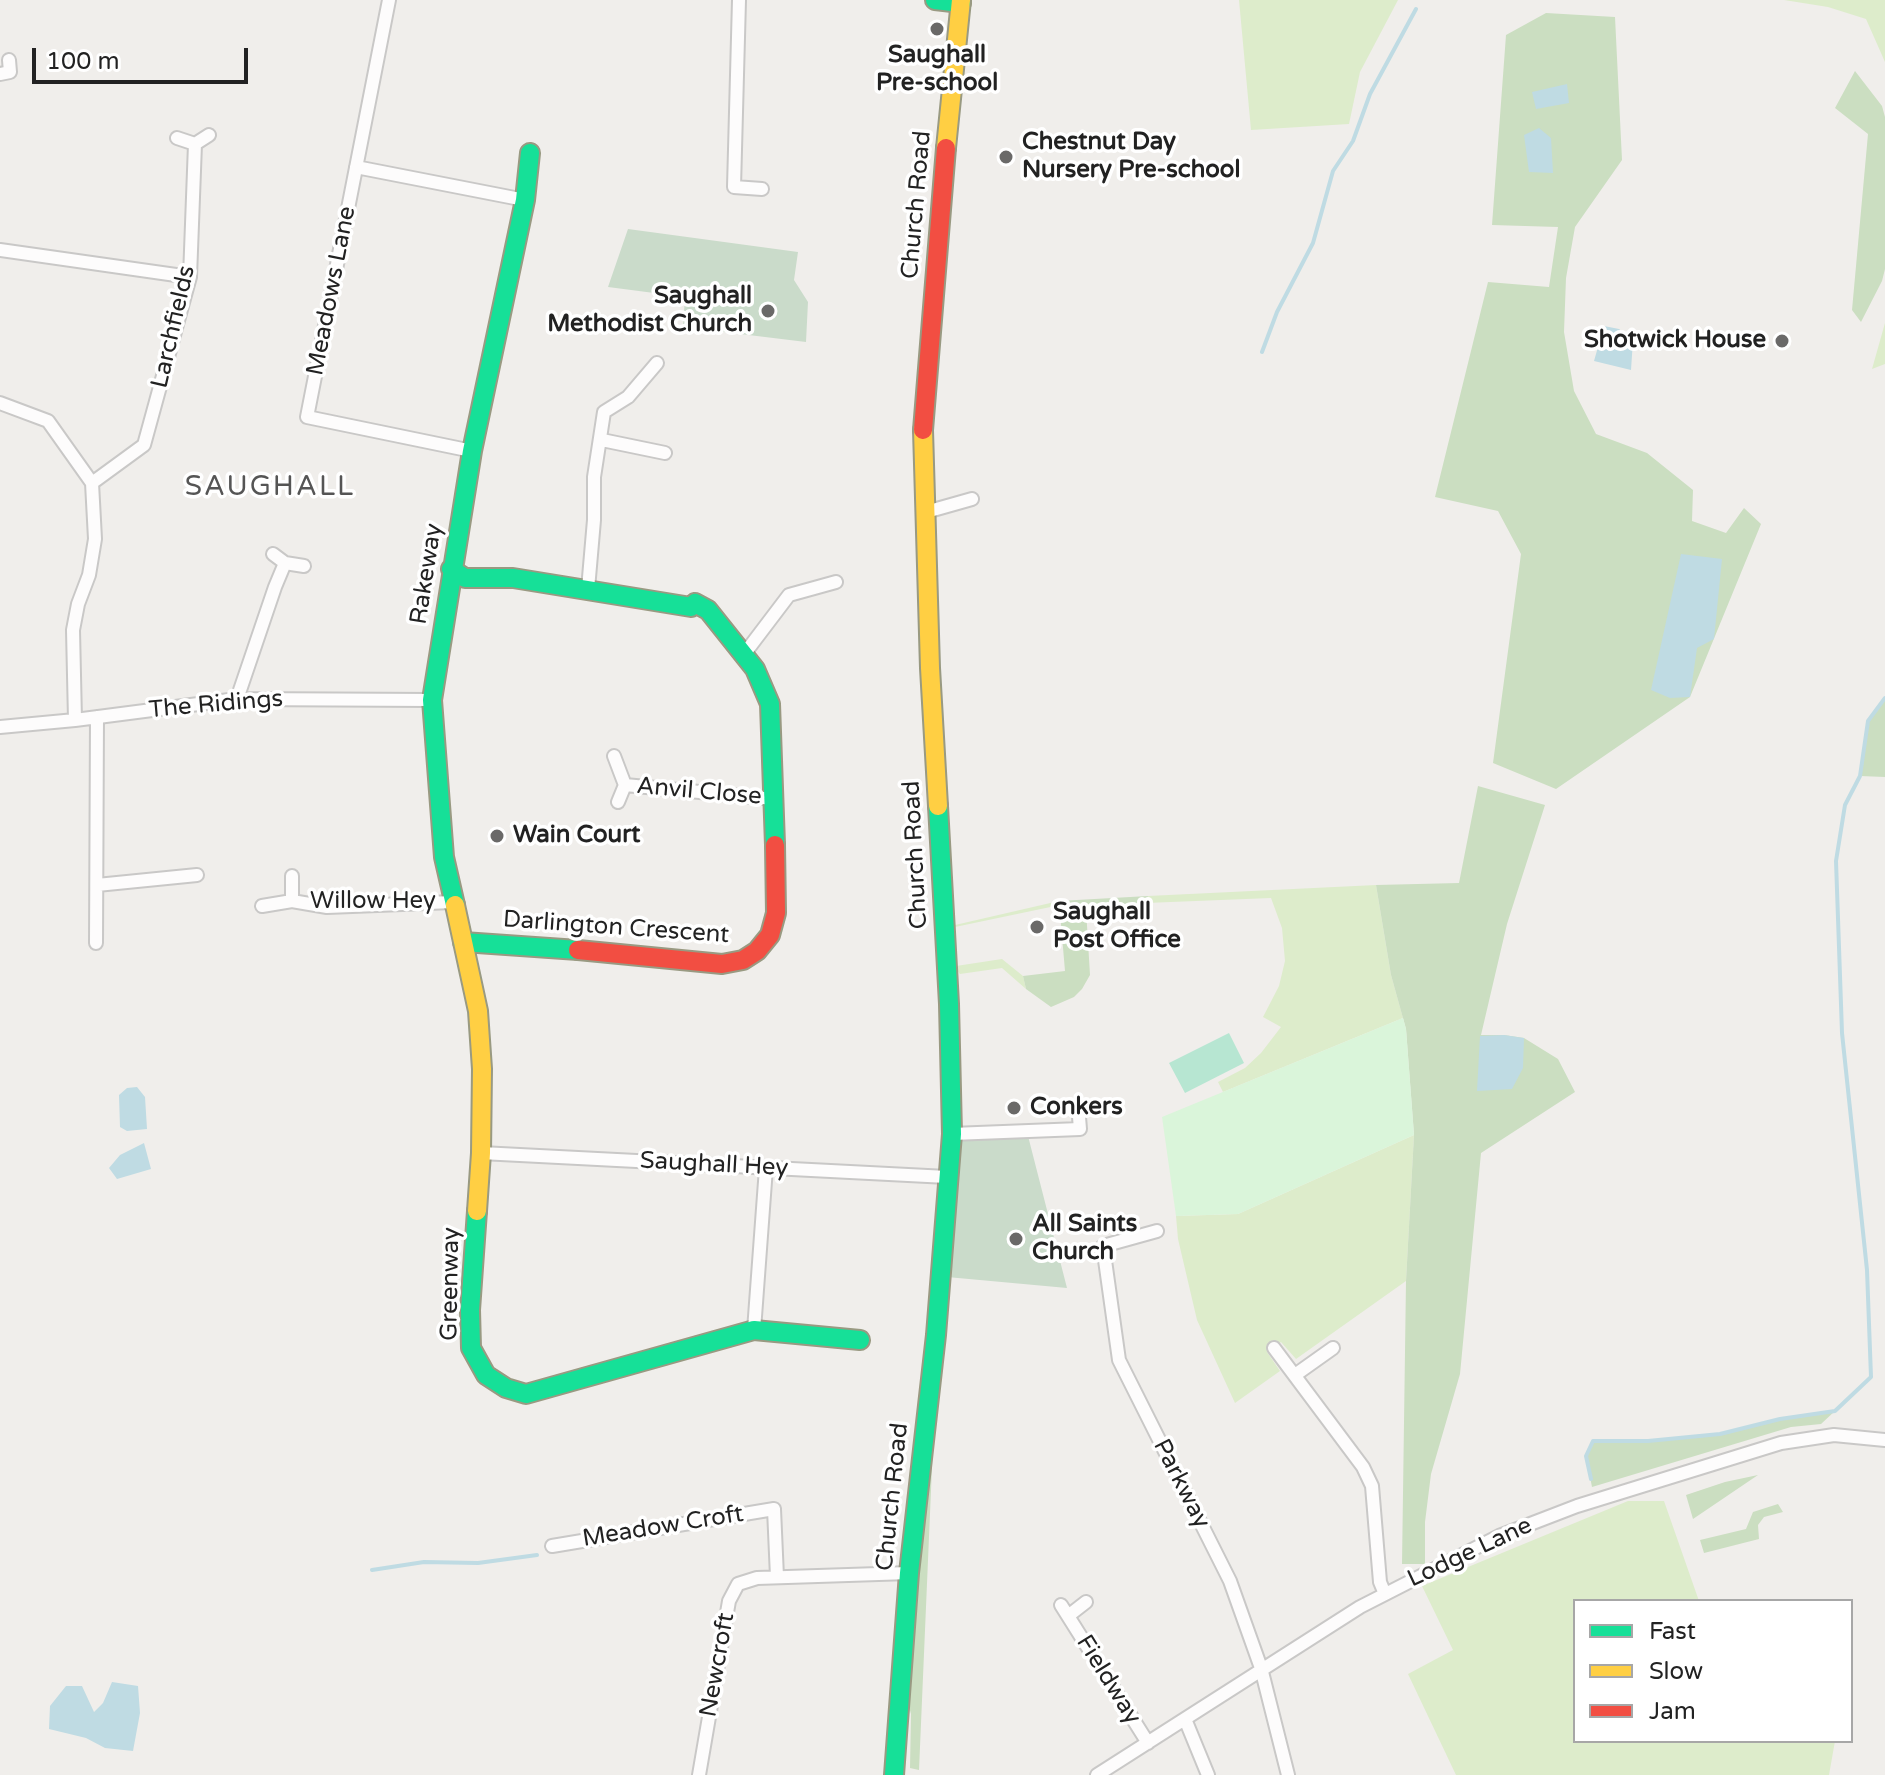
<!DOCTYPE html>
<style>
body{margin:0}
#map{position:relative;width:1885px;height:1775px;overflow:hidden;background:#f0eeeb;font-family:"Varela Round",sans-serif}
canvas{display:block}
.legend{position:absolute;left:1573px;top:1599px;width:280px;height:144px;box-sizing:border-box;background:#fff;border:2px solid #a7a7a7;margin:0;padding:10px 14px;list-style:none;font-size:24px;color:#222}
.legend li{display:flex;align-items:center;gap:16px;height:40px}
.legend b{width:40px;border:2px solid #a7a7a7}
.scale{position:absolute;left:32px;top:48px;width:216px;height:36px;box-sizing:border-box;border:4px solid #222;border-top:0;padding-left:10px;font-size:24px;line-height:28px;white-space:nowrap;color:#222;-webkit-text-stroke:6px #fff;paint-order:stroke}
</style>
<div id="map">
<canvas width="1885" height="1775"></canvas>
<ul class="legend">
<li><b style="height:10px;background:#16e098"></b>Fast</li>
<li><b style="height:10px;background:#ffcf43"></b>Slow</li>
<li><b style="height:10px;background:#f24e42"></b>Jam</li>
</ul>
<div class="scale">100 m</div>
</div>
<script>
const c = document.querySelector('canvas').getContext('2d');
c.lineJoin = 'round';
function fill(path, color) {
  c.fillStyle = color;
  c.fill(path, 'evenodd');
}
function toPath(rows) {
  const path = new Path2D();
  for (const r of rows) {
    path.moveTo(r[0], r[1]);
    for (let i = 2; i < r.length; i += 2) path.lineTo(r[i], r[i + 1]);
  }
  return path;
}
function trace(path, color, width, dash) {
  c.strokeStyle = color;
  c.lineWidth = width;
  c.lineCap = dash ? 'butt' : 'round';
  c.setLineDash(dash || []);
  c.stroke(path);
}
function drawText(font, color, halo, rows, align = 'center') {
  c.font = font + ' "Varela Round",sans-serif';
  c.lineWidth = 7;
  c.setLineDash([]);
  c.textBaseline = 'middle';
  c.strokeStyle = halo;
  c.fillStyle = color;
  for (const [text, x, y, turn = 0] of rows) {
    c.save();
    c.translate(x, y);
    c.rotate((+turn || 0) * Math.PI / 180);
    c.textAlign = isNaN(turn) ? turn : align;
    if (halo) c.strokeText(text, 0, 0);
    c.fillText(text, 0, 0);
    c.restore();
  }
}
fill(toPath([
 [1239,0,1398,0,1360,72,1349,124,1251,130],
 [1784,0,1885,0,1885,62,1866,19,1828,7],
 [1885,323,1885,364,1872,369],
 [1376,885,1391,975,1403,1018,1223,1092,1218,1082,1245,1068,1261,1053,1281,1027,1263,1017,1279,986,1285,961,1282,928,1271,898,1146,903,1148,896],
 [1059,901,1060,905,955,927,955,925],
 [1002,959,1023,976,1026,989,1002,968,960,974,956,969,956,966],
 [1414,1135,1406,1281,1296,1359,1281,1342,1267,1352,1280,1371,1235,1403,1197,1320,1178,1239,1176,1216,1238,1214],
 [1628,1501,1664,1501,1699,1601,1575,1601,1575,1741,1835,1741,1829,1775,1456,1775,1408,1674,1453,1650,1422,1586]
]), '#ddeccb');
fill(toPath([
 [1546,13,1615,17,1622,160,1575,227,1566,278,1564,332,1574,391,1596,434,1647,453,1693,490,1692,521,1726,533,1744,508,1761,524,1690,697,1556,789,1493,763,1521,554,1498,511,1435,497,1488,282,1549,287,1558,227,1492,225,1506,35],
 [1855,71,1882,106,1885,117,1885,269,1882,281,1861,322,1852,310,1868,134,1835,108],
 [1885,698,1885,777,1860,776,1868,721],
 [1478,786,1545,805,1507,924,1481,1035,1504,1035,1524,1038,1558,1059,1575,1092,1481,1153,1460,1374,1431,1474,1425,1522,1425,1564,1402,1564,1406,1281,1414,1135,1406,1029,1391,975,1376,885,1459,883],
 [1148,896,1146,903,1086,909,1090,975,1082,989,1074,997,1051,1007,1026,989,1023,976,1065,971,1059,901],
 [1835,1411,1821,1424,1791,1427,1592,1487,1586,1456,1593,1441,1648,1441,1720,1434,1780,1419],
 [932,1467,919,1770,910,1768,911,1714,906,1696,926,1475],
 [1758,1475,1693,1519,1686,1495,1725,1482],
 [1778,1504,1783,1512,1764,1517,1758,1525,1759,1539,1704,1553,1700,1540,1746,1529,1753,1512]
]), '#cbdec1');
fill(toPath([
 [628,229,798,252,794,280,808,302,806,342,683,327,685,297,608,287],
 [1028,1136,1067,1288,947,1277,958,1141]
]), '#cadbca');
fill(toPath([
 [1403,1018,1406,1029,1414,1135,1238,1214,1176,1216,1162,1117]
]), '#daf5da');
fill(toPath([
 [1229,1033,1244,1063,1185,1093,1169,1063]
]), '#b7e6d2');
fill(toPath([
 [1567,84,1569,103,1536,109,1532,92],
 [1539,128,1551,138,1553,173,1529,172,1524,135],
 [1604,326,1619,329,1633,340,1631,370,1594,361],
 [1681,554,1722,559,1714,639,1697,648,1690,697,1670,698,1651,690],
 [1504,1035,1524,1038,1523,1068,1512,1089,1477,1091,1480,1036],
 [137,1087,145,1097,147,1129,127,1131,120,1127,119,1095,127,1088],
 [144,1143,151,1169,117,1179,109,1168,120,1155],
 [112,1682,138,1686,140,1713,133,1751,105,1748,86,1738,49,1729,50,1706,66,1686,82,1686,94,1712,103,1703]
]), '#bfdbe3');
trace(toPath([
 [1262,352,1277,312,1313,243,1333,171,1353,141,1370,94,1416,9],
 [1591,1479,1586,1456,1593,1441,1648,1441,1720,1434,1780,1419,1835,1411,1871,1377,1867,1270,1842,1033,1836,861,1845,805,1860,776,1868,721,1885,698],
 [372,1570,424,1562,478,1563,537,1555]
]), '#bfdbe3', 4);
const street = toPath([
 [389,0,307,417,472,451],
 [739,0,734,187,762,189],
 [0,74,10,72,9,60],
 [177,138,195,144],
 [356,167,525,200],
 [0,250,190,277],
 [0,403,48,421,92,483,95,539,89,575,78,604,73,630,75,720],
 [602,440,665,453],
 [92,483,144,445,190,277,195,144,209,135],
 [926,512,972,499],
 [285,563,304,566],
 [588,589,594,520,594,477,604,412,628,397,657,363],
 [745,653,789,595,836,582],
 [237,699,275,587,285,563,273,554],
 [0,727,75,720,237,699,432,700],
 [614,756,625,785,774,799],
 [618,802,625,785],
 [292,876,292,901],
 [97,885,197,875],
 [262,906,292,901,327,907,453,902],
 [96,943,97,717],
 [952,1134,1080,1129,1079,1117],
 [481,1153,947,1177],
 [1157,1231,1103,1246,1119,1360,1230,1581,1261,1668,1288,1775],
 [754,1330,766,1168],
 [1274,1348,1363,1467,1372,1486,1380,1582,1385,1594],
 [1295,1375,1333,1348],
 [552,1546,774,1509,777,1577],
 [1061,1605,1148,1743],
 [1068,1616,1086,1602],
 [1185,1719,1208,1775],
 [699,1775,729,1601,738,1584,757,1578,909,1573],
 [1097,1775,1360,1607,1499,1536,1577,1506,1781,1443,1834,1435,1885,1440]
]);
const fast = toPath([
 [935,0,961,3],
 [451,569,465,578,513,578,691,607,695,603,708,610,755,669,770,704,775,845],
 [455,905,444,857,432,700,472,451,525,200,530,153],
 [463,942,578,950],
 [477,1211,470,1310,471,1348,486,1375,506,1388,526,1394,754,1330,860,1340],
 [894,1775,909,1573,936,1335,952,1134,949,1004,938,806]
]);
const slow = toPath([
 [946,148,961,0],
 [923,430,930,668,938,806],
 [455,905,478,1011,482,1069,481,1153,477,1211]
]);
const jam = toPath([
 [923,430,946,148],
 [578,950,722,964,743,960,757,951,770,935,776,913,775,845]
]);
trace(street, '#c9c8c7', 16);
trace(fast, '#999a82', 22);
trace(slow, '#999a82', 22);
trace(jam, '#999a82', 22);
trace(street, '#fdfcfc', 12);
trace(fast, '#16e098', 18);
trace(slow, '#ffcf43', 18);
trace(jam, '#f24e42', 18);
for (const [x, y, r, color] of [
 [937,29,8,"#6a6968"],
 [1006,157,8,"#6a6968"],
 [768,311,8,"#6a6968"],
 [1782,341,8,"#6a6968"],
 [497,836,8,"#6a6968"],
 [1037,927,8,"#6a6968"],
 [1014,1108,8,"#6a6968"],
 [1016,1239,8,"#6a6968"]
]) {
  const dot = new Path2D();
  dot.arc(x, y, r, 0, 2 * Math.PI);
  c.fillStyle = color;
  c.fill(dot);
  trace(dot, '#fff', 3);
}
drawText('bold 24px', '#222', '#fff', [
 ["Saughall",937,56,"center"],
 ["Pre-school",937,84,"center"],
 ["Chestnut Day",1022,143],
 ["Nursery Pre-school",1022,171],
 ["Saughall",752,297,"right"],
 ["Methodist Church",752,325,"right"],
 ["Shotwick House",1766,341,"right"],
 ["Wain Court",513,836],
 ["Saughall",1053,913],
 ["Post Office",1053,941],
 ["Conkers",1030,1108],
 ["All Saints",1032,1225],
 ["Church",1032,1253]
], 'left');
drawText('24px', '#222', '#fff', [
 ["Church Road",917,205,-85],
 ["Meadows Lane",332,291,-79],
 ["Larchfields",174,327,-77],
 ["Rakeway",427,574,-81],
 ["The Ridings",216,705,-5],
 ["Anvil Close",699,792,5],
 ["Church Road",916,855,-93],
 ["Willow Hey",373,902],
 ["Darlington Crescent",616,928,4],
 ["Saughall Hey",714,1165,3],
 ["Greenway",451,1284,-89],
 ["Parkway",1181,1484,63],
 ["Church Road",893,1497,-84],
 ["Meadow Croft",663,1527,-9],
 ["Lodge Lane",1470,1553,-25],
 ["Newcroft",718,1665,-80],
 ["Fieldway",1108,1680,58]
]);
c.letterSpacing = '2px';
drawText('28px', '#555', '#fff', [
 ["SAUGHALL",270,488]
]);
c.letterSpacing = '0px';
</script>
